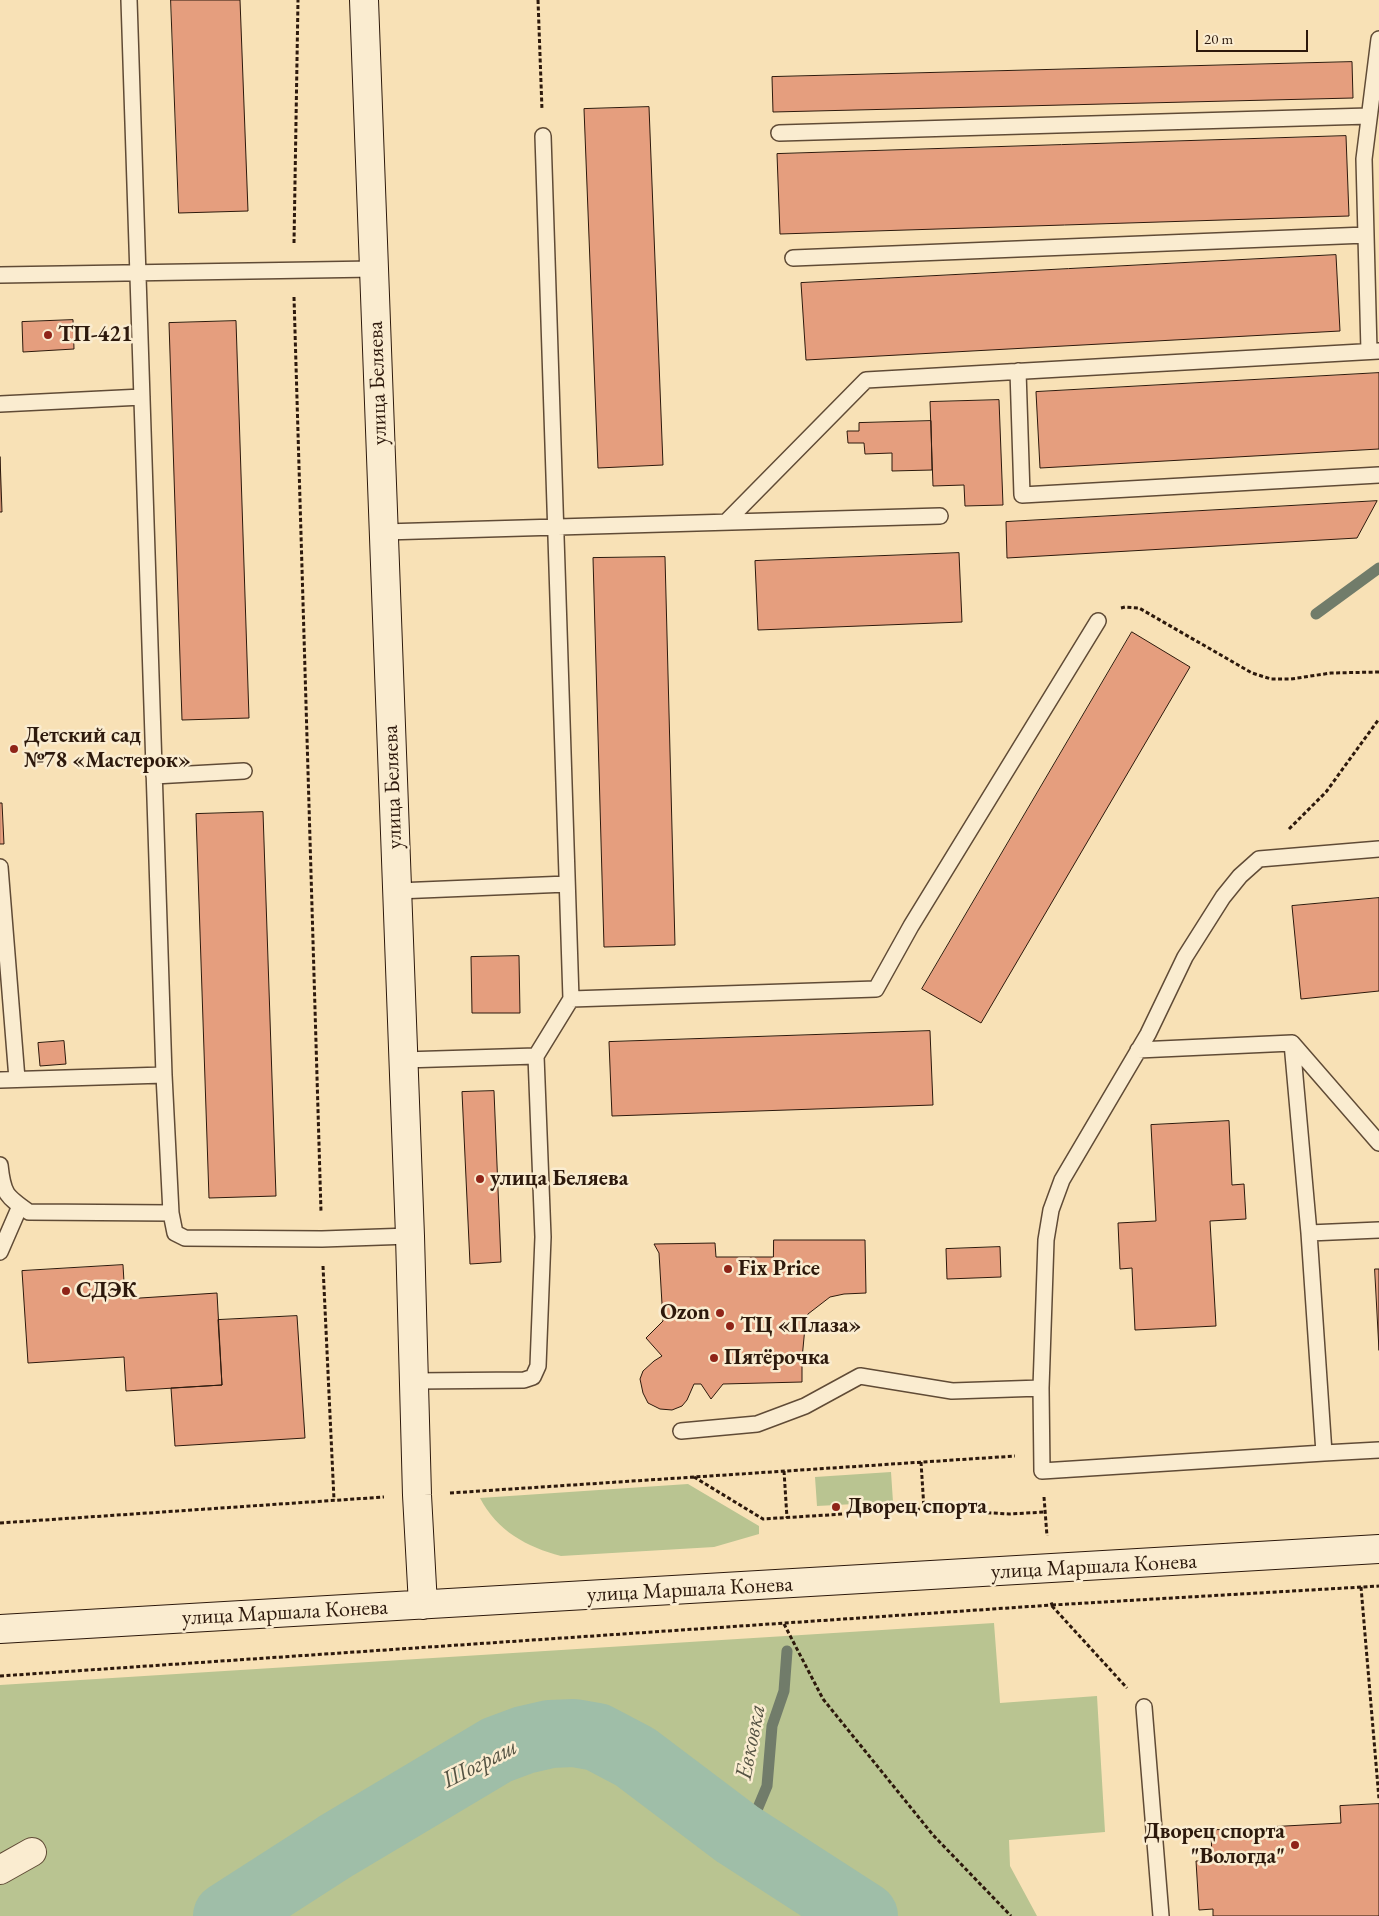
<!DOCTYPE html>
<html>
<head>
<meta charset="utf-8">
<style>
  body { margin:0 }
  #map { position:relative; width:1379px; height:1916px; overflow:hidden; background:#f8e1b6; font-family:"EB Garamond",serif }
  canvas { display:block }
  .scale { position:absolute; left:1196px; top:30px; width:112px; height:22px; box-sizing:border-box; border:2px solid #2d190c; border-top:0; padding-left:6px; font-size:15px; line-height:18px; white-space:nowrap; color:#2d190c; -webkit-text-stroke:4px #faecd0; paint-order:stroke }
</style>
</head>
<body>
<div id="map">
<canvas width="1379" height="1916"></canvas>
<div class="scale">20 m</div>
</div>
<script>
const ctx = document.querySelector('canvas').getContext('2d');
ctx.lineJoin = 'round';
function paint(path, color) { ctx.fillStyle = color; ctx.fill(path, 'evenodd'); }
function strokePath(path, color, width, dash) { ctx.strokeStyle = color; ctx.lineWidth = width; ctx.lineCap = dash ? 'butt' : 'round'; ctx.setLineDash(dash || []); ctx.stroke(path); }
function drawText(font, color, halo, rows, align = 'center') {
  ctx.font = font + ' "EB Garamond",serif'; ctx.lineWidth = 5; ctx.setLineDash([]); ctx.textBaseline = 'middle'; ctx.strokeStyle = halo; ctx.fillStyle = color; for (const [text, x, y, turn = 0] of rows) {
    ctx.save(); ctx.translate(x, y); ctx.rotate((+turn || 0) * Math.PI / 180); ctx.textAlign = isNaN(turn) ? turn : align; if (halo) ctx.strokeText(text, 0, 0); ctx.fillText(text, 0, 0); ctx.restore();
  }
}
paint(new Path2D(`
  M891 1472 893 1502 817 1506 815 1477Z
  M688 1484 759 1526V1534L714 1547 561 1556C527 1547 497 1531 480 1498Z
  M994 1623 1000 1703 1097 1696 1105 1832 1009 1840 1010 1866 1037 1916H0V1685Z`), '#b9c491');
strokePath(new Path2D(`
  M1316 614 1379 568
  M737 1834 757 1810 767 1786 772 1726 784 1691 787 1651`), '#717c6a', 11);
strokePath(new Path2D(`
  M227 1916 336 1846 497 1750 524 1740 550 1734 574 1733 597 1737 635 1757 737 1834 864 1916`), '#9fbea8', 68);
const building = new Path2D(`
  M171 0H240L248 211 179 213Z
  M1352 62 1353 98 773 112 772 77Z
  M649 107 663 465 598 468 584 109Z
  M1346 136 1349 216 780 234 777 154Z
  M1336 255 1340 331 806 360 801 283Z
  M73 320 74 349 23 352 22 322Z
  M236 321 249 718 182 720 169 323Z
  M1379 373V449L1040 468 1036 392Z
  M999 400 1003 505 965 506 964 485 933 486 930 402Z
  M931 421 932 470 892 471V453L865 454 864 443H848L847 431H859V423Z
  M0 457 2 512H0Z
  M1377 501 1357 538 1007 558 1006 522Z
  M959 553 962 622 758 630 755 561Z
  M665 557 675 945 604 947 593 558Z
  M1132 632 1190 667 981 1023 922 989Z
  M0 803H2L4 844H0Z
  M263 812 276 1196 209 1198 196 814Z
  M1379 898V991L1301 999 1292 906Z
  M519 956 520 1013H472L471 957Z
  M930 1031 933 1105 612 1116 609 1042Z
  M64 1041 66 1064 40 1066 38 1043Z
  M494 1091 501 1262 470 1264 462 1092Z
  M1229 1121 1232 1185 1244 1184 1246 1219 1210 1221 1216 1326 1135 1330 1132 1268 1120 1269 1118 1223 1156 1221 1151 1125Z
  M774 1240H865L866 1293 844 1294 830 1297 808 1314 801 1325 805 1327 802 1359V1382L723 1384 711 1399 701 1384H694L687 1400 682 1406 672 1410 660 1409 648 1403 643 1393 640 1379 643 1371 654 1361 662 1356 646 1338 663 1321 659 1253 654 1244 715 1243 716 1257H773Z
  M1000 1247 1001 1277 947 1279 946 1249Z
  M123 1265 125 1299 217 1293 222 1385 126 1391 124 1357 28 1363 22 1271Z
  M1375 1269H1379V1350Z
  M297 1316 305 1438 175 1446 171 1388 222 1385 218 1320Z
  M1379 1804V1916H1213V1909L1199 1910 1196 1861H1212L1211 1830 1341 1823 1340 1806Z`);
paint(building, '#e59e7e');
strokePath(building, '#2d190c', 1);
const lane = new Path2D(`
  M129 0 164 1075 171 1213
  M779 133 1369 116
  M793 258 1366 235
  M0 275 374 269
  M1369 351 1364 159 1379 39
  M1018 371 1022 495 1379 475
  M0 404 142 397
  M726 522 866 380 1379 351
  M384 532 940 516
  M154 776 244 771
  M0 867 17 1079
  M397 891 567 884
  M571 999 876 989 911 926 1098 621
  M1292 1043 1379 1143
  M1138 1050 1292 1043 1309 1233
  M403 1060 536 1056
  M0 1080 164 1075
  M0 1165C3 1194 6 1196 29 1212L171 1213 175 1233 185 1238 322 1239 410 1236
  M1379 1230 1309 1233 1324 1453 1379 1450
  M0 1252 20 1206
  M415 1381 524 1380 533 1377 538 1366 543 1237 536 1056 571 999 543 136
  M681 1431 757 1424 805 1406 860 1376 952 1391 1041 1388
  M1324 1453 1042 1471 1041 1388 1046 1240 1051 1210 1062 1180 1148 1034 1185 957 1223 897 1240 876 1259 859 1379 849
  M1144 1707 1161 1916`);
const street = new Path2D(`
  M0 1870 32 1852`);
const secondary = new Path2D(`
  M364 0 410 1236 417 1495 423 1605
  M0 1629 1379 1549`);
strokePath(lane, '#604b36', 18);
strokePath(street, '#604b36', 30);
strokePath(secondary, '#2d190c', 30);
strokePath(new Path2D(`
  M538 0 542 110
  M294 243 298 0
  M294 297 321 1212
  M1121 608 1125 607 1139 608 1252 673 1271 679H1291L1331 673 1379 672
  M1289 829 1326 792 1379 719
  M323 1266 334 1500
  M921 1462 924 1509
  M784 1471 787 1518
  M694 1477 763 1519 924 1509 1009 1514 1045 1512
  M450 1493 1015 1456
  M1044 1497 1047 1536
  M0 1523 384 1497
  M1361 1587 1379 1799
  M1052 1605 1379 1586
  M1052 1606 1127 1688
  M784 1624 823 1699 933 1835 1011 1916
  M0 1676 1052 1605 1051 1602`), '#2d190c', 3, [4, 2.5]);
strokePath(lane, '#faecd0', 15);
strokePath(street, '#faecd0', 28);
strokePath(secondary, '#faecd0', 28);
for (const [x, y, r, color] of [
  [48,335,5,"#8f2418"],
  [14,749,5,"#8f2418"],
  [480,1179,5,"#8f2418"],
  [728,1269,5,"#8f2418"],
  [66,1291,5,"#8f2418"],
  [720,1313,5,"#8f2418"],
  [730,1326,5,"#8f2418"],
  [714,1358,5,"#8f2418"],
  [836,1507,5,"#8f2418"],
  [1295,1845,5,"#8f2418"]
]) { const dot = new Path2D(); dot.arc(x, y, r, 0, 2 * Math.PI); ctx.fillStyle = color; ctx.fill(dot); strokePath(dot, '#faecd0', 2); }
drawText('bold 22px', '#2d190c', '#faecd0', [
  ["ТП-421",58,335],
  ["Детский сад",24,736],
  ["№78 «Мастерок»",24,761],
  ["улица Беляева",490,1179],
  ["Fix Price",738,1269],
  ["СДЭК",76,1291],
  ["Ozon",710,1313,"right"],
  ["ТЦ «Плаза»",740,1326],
  ["Пятёрочка",724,1358],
  ["Дворец спорта",846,1507],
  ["Дворец спорта",1285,1832,"right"],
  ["\"Вологда\"",1285,1857,"right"]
], 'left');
drawText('22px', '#2d190c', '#faecd0', [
  ["улица Беляева",378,383,-92],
  ["улица Беляева",393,787,-92],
  ["улица Маршала Конева",1094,1567,-3],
  ["улица Маршала Конева",690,1590,-3],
  ["улица Маршала Конева",285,1613,-3]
]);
drawText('italic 24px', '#555343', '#faecd0', [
  ["Евковка",751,1742,-79],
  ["Шограш",480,1764,-27]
]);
</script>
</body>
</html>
